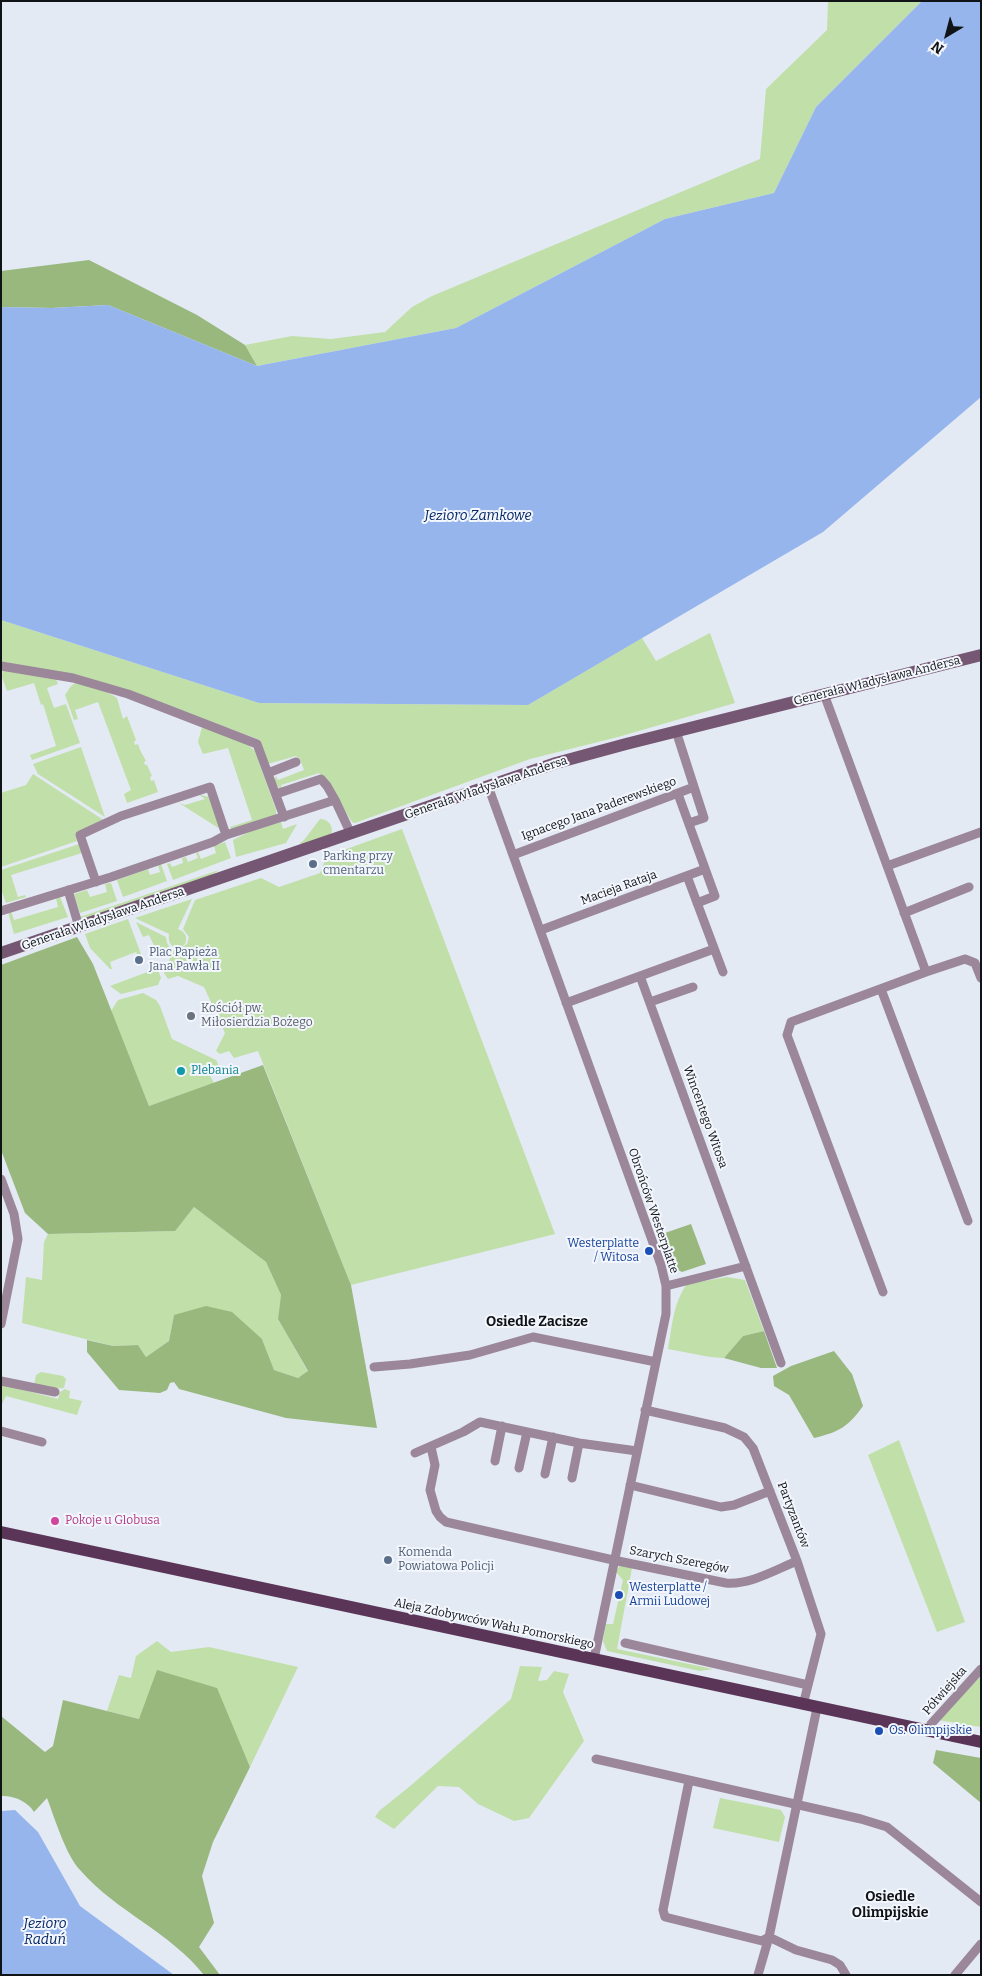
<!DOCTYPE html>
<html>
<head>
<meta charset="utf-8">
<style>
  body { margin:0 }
  #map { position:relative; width:982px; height:1976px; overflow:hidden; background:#e3eaf4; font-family:Bitter,serif }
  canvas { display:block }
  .frame { position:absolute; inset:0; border:2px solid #111417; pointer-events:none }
  .north { position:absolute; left:922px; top:10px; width:50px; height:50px; -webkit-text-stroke:4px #f3f7fd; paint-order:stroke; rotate:217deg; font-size:14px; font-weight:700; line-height:20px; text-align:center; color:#111417 }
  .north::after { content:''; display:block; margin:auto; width:18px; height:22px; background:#111417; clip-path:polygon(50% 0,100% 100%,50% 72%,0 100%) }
</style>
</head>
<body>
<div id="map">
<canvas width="982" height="1976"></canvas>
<div class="frame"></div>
<div class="north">N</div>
</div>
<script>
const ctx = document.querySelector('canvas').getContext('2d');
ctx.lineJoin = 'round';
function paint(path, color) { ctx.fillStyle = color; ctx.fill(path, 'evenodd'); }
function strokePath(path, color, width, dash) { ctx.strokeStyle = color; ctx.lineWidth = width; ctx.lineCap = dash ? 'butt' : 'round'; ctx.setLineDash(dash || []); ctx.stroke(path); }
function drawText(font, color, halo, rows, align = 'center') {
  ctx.font = font + ' Bitter,serif'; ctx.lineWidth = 4; ctx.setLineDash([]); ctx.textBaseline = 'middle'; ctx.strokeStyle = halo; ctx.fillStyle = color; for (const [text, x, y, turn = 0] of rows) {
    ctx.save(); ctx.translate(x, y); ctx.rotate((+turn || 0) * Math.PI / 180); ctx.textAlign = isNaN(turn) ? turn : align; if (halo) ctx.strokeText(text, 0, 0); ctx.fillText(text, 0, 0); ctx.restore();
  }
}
paint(new Path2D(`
  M828 1H922L816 107 774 193 665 219 456 328 257 366 245 345 292 336 331 339 385 332 412 307 432 296 760 159 766 89 827 30Z
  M1 620 259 703 528 705 642 638 656 661 710 633 735 703 618 737 530 759 355 823 352 822 331 789 319 773 281 785 282 789 278 787 274 780 276 776 278 780 304 770 300 759 296 756 268 764 260 740 198 717 1 662Z
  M3 669 56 679 58 684 47 688 54 708 66 704 80 743 32 760 30 755 56 746 43 704 41 705 34 683 7 691 2 677Z
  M75 683C90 684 105 690 117 698L123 719 127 716 136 740 134 742 135 745 138 744C140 751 143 755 146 761L144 762 145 765H147L152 776 150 777 151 781 154 780 158 792 127 803 124 794 131 790 98 702 75 710 78 719 74 720 65 695 71 686Z
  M202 727 247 744 255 751 276 810V817L232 830 230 827 252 820 228 748 203 754 198 742Z
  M81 747 105 817 38 774 33 764Z
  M33 774 105 821 75 834 77 841 1 867V793L26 785Z
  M198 794 209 797 220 829 179 803 185 805 205 799Z
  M320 819C327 819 331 823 332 830L331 834 301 845 300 843 304 840Z
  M281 822 283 829 297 824 286 843 236 857 233 840 253 830Z
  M402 829 555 1234 351 1285 258 1051 234 1058 229 1051 220 1054 216 1051 225 1033 204 987 178 976 168 979 164 973 174 949H180L187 944 189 937 183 929 195 900 261 878 279 887 320 873 327 856Z
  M225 842 231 858 173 880 167 864 170 863 172 867 183 863 182 858 186 857 188 862 198 858 196 853 198 852 201 859 216 853 214 846Z
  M79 844 82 853 11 875 18 897 25 895 26 897 6 903 1 889V870Z
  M161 864 167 881 123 897 117 880 148 869 150 875 160 872 158 865Z
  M219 870 209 877 84 921 80 917Z
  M111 883 117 901 80 913 74 894 87 890 90 897 107 892 105 884Z
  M60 897 68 917 14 934 8 912 11 911 14 920 58 907 56 898Z
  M192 899 178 929C185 932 188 936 185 944 176 953 167 945 169 934L135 918Z
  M128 919 141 954 139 958 136 952 110 962 112 969H110L90 948 85 934Z
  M136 922 166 937 167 943 170 948 165 958 162 950 157 952 149 935 143 937Z
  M155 962 161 978 158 985 121 994 110 986 150 971 148 965Z
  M143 993 156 1000 160 1006 172 1039 216 1060 219 1066 208 1072 214 1083 149 1106 111 1011 118 1000Z
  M194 1207 266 1262 281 1295 278 1319 308 1372 298 1378 274 1370 262 1339 174 1315 169 1341 146 1357 138 1345 113 1346 22 1323 26 1277 42 1280 44 1242 48 1234 174 1231Z
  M727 1277 745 1280 764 1331 743 1336 724 1358 710 1357 668 1349C672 1327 673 1303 687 1284Z
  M41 1372 63 1376 66 1379 64 1388 54 1389 34 1385 36 1375Z
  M1 1384 58 1399 60 1392 65 1389 70 1391 69 1398 82 1401 77 1415 6 1396 1 1406Z
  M899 1440 965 1622 937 1632 868 1455Z
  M622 1561 632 1568 617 1649 713 1669 700 1671 607 1651 603 1641 606 1624H613L623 1580 616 1572Z
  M157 1641 171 1652 209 1647 298 1667 250 1767 216 1688 139 1719 107 1711 119 1675 131 1678 136 1656Z
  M520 1666 542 1667 538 1681 547 1680 554 1671 569 1674 563 1692 584 1741 529 1818 514 1821 478 1804 459 1787 438 1786 394 1829 375 1817 379 1811 409 1787 511 1699Z
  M981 1676V1727L938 1720Z
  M720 1798 781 1810 785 1817 779 1842 713 1828Z`), '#c1dfa9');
paint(new Path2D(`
  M89 260 197 315 245 345 257 366 108 305 52 308 1 307V271Z
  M77 937 93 964 149 1106 263 1065 351 1285 377 1428 286 1418 179 1389 174 1382 170 1383 167 1390 160 1393 119 1390 87 1352V1340L113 1346 138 1345 146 1357 169 1341 174 1315 206 1306 232 1312 262 1339 274 1370 298 1378 308 1371 278 1319 281 1295 266 1262 194 1207 175 1231 48 1234 25 1213 1 1150V965Z
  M691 1224 706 1264 682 1272 674 1268 662 1234Z
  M764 1331 777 1368H761L724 1358 743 1336Z
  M834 1351 852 1374 863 1406C848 1427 839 1432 814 1438L789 1395 774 1386 773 1376 791 1366Z
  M157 1670 217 1688 250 1767 213 1842 202 1876 214 1923 199 1947 220 1975H204C170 1932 117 1912 81 1871 66 1856 55 1819 47 1798L34 1812C29 1802 13 1795 1 1796V1716L45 1752 53 1746 63 1700 139 1719Z
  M936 1750 981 1758V1803L933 1763Z`), '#98b87e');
paint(new Path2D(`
  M922 1H981V397L823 532 528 705 259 703 1 620V307L52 308 108 305 257 366 456 328 665 219 774 193 816 107Z
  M15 1810 38 1832 80 1906 174 1975H1V1811Z`), '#96b5ed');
strokePath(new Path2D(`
  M1 666 73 678 128 694 257 744 284 817
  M824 694 926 972 791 1022 787 1035 883 1292
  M676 731 704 818 689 823
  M268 773 296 762
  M488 786 661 1265 666 1286V1314L594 1659
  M276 794 321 779 327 786 335 800
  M678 794 715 896 697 903
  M513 855 694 787
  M887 866 981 832
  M687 876 723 972
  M96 882 80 835 121 816 210 787 226 835
  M68 890 79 927
  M1 911 111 877 213 842 226 835 335 800 351 834
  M904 913 969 887
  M541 930 705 869
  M926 972 965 959 975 963 981 978
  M640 976 781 1363
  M881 989 968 1221
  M650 1002 693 987
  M566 1003 714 949
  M1 1179 14 1214 18 1239 1 1324
  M666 1286 746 1266
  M374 1367 410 1364 470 1355 533 1337 656 1362
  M1 1381 55 1392
  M645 1410 725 1428 744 1437 753 1448 797 1561 821 1634 803 1705
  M1 1431 42 1442
  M431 1447 435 1465 430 1490 436 1511 440 1517 446 1522 613 1560 726 1583C750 1585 775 1570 797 1561
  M415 1453 463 1432 480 1422 579 1443 637 1451
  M495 1461 502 1426
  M519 1468 527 1432
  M545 1474 553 1437
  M572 1478 579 1443
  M630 1485 721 1507 734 1505 770 1491
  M625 1643 808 1685
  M930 1731 931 1724 981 1669
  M596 1759 861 1819 887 1827 981 1902
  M689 1781 663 1910 665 1917 762 1941 769 1937 796 1950 832 1960 840 1965 846 1975
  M758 1975 769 1937 817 1708
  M955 1975 981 1944`), '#9b869a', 9);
strokePath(new Path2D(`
  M1 953 556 763 626 744 981 655`), '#755673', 12);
strokePath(new Path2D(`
  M1 1532 981 1742`), '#5a3558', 12);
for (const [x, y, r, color] of [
  [313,864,5,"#5c6f8a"],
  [139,960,5,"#5c6f8a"],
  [191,1016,5,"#6b7280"],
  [181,1071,5,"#0f9aa8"],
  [649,1251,5,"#1a4fb4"],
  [55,1521,5,"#d1479c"],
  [388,1560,5,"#5c6f8a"],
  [619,1595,5,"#1a4fb4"],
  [879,1731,5,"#1a4fb4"]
]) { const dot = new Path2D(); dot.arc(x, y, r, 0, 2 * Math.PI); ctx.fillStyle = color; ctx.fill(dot); strokePath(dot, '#f3f7fd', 2); }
drawText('12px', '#111417', '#f3f7fd', [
  ["Generała Władysława Andersa",877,681,-14],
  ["Generała Władysława Andersa",486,788,-19],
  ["Ignacego Jana Paderewskiego",599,809,-20],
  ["Macieja Rataja",619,888,-20],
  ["Generała Władysława Andersa",103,919,-19],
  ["Wincentego Witosa",705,1117,70],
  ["Obrońców Westerplatte",653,1211,71],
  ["Partyzantów",793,1515,69],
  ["Szarych Szeregów",679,1560,11],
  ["Aleja Zdobywców Wału Pomorskiego",494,1624,12],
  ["Półwiejska",945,1691,-49]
]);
drawText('12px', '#4e5e75', '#f3f7fd', [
  ["Parking przy",323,857],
  ["cmentarzu",323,871],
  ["Plac Papieża",149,953],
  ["Jana Pawła II",149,967],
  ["Komenda",398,1553],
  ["Powiatowa Policji",398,1567]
], 'left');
drawText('12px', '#5b616d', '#f3f7fd', [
  ["Kościół pw.",201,1009],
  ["Miłosierdzia Bożego",201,1023]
], 'left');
drawText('12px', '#0d838f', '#f3f7fd', [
  ["Plebania",191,1071]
], 'left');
drawText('12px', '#164399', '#f3f7fd', [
  ["Westerplatte",639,1244,"right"],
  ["/ Witosa",639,1258,"right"],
  ["Westerplatte /",629,1588],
  ["Armii Ludowej",629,1602],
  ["Os. Olimpijskie",889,1731]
], 'left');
drawText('12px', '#b23c85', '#f3f7fd', [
  ["Pokoje u Globusa",65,1521]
], 'left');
drawText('italic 14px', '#062765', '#f3f7fd', [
  ["Jezioro Zamkowe",478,516],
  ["Jezioro",45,1924],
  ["Raduń",45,1940]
]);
drawText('bold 14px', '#111417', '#f3f7fd', [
  ["Osiedle Zacisze",537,1322],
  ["Osiedle",890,1897],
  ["Olimpijskie",890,1913]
]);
</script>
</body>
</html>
